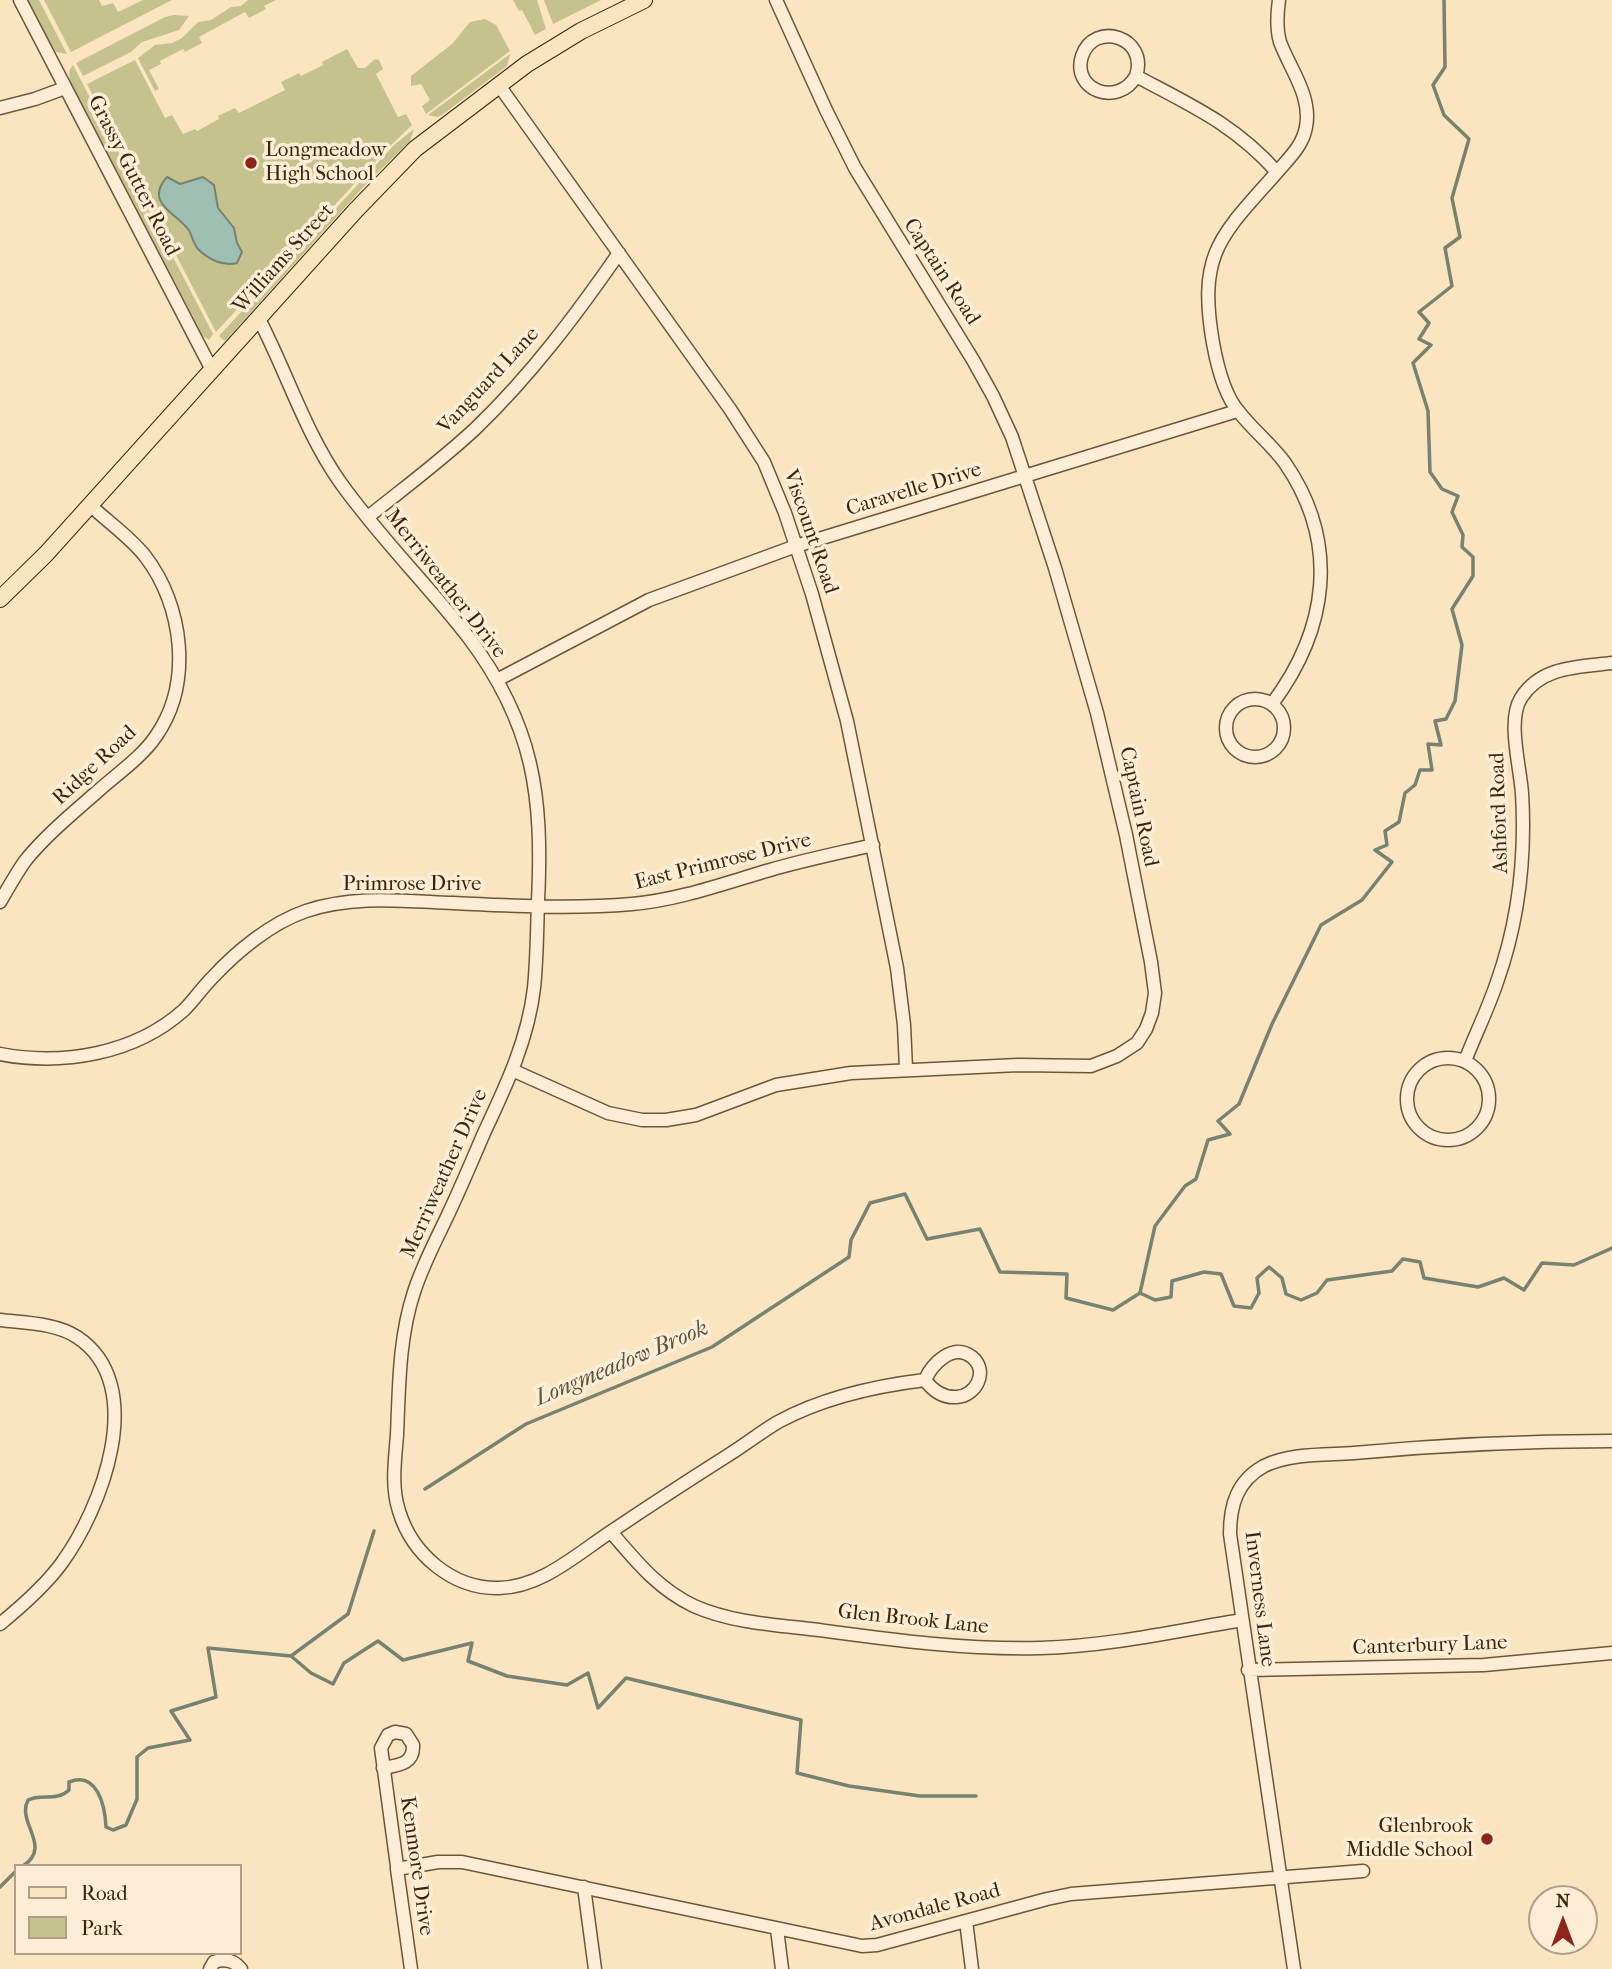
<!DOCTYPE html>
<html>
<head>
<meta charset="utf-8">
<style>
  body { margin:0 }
  #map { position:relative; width:1612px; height:1969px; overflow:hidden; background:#fae5c0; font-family:"IM FELL French Canon",serif }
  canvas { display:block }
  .legend { position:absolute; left:14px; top:1864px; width:228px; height:91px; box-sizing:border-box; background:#fceed6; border:2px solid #b09e86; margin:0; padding:9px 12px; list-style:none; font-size:21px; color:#3d260f }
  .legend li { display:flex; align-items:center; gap:14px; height:35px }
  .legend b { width:35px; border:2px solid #b09e86 }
  .north { position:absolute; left:1528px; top:1885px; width:70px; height:70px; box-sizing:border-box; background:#fceed6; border:2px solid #b09e86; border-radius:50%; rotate:0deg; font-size:19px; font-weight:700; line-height:28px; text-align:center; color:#3d260f }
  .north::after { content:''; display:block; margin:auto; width:24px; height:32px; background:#8f2418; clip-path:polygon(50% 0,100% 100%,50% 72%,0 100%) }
</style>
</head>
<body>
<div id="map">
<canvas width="1612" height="1969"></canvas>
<ul class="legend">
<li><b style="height:9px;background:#fae5c0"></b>Road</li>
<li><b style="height:19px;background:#c5c28e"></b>Park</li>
</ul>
<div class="north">N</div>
</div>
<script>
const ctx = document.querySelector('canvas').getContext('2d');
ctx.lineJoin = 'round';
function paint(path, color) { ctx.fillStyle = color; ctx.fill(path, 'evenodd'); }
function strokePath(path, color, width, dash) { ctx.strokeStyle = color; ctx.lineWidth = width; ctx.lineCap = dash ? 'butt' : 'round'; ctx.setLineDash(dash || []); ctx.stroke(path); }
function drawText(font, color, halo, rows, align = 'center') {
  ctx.font = font + ' "IM FELL French Canon",serif'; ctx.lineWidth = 7; ctx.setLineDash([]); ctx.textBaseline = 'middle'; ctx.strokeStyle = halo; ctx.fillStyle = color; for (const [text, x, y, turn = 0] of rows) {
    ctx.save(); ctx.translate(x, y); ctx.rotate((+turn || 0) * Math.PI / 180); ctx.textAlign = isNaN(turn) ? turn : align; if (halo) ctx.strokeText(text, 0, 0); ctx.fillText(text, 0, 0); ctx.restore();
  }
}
paint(new Path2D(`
  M28 0H39L67 54 56 52 53 48Z
  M44 0H99L102 6 113 3 118 12 143 0H172L71 52Z
  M248 0H276L264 6 266 9 249 18 245 12 199 37 202 43 185 52 183 49 160 61 161 64 149 70 159 89 155 91 138 58 155 45 172 43 182 38 198 22 211 20 231 7 241 6Z
  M513 0H537L546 29 535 35 522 10 519 11Z
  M544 0H601L553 24Z
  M174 15 189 16 179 30 142 42 131 52 83 76 76 63 165 17Z
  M485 19 496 25 510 51 426 114 422 106 430 100 421 84 411 86V76L452 44 470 22Z
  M347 49 358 68H365L375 59 379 60 383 69 376 74 398 117 406 114 412 125 386 150 216 332 87 84 135 60 165 118 172 115 183 134 195 129 197 131 219 119 218 116 235 108 239 113 285 90 281 82 299 73 301 76 323 65 322 62Z
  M510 54 507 66 442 115 437 117 428 115Z
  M73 65 213 334 209 340 203 336 70 81 69 71Z
  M414 129 410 141 366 184 227 339 225 341 219 336 394 145Z`), '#c5c28e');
const water = new Path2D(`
  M167 177 180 184 203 177 214 185 218 208 234 228 237 243 242 252 237 263C223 267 208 259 198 249 193 243 192 235 188 229 176 213 144 203 167 177Z`);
paint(water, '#9ebfb2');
strokePath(water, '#778271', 2);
strokePath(new Path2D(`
  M1140 1293 1155 1226 1185 1186 1196 1179 1208 1140 1230 1134 1218 1121 1239 1104 1272 1024 1321 925 1362 900 1392 862 1375 850 1387 845 1385 831 1399 822 1405 793 1415 785 1420 770H1432L1428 744 1441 745 1435 721 1446 719 1455 701 1462 645 1452 609 1473 576V557L1462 547 1463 535 1452 512 1458 496 1442 489 1430 472 1428 411 1413 363 1431 345 1419 339 1429 323 1419 312 1452 286 1445 248 1460 237 1452 198 1469 139 1444 115 1433 85 1445 67 1444 0
  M425 1489 526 1424 712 1347 849 1257 851 1240 870 1203 905 1194 927 1239 980 1229 1000 1272 1067 1274 1066 1298 1113 1310 1140 1293 1155 1300 1171 1297 1172 1281 1204 1272 1221 1274 1234 1306 1251 1308 1259 1293 1257 1278 1269 1267 1282 1278 1286 1294 1301 1300 1317 1293 1327 1280 1392 1271 1403 1259 1420 1262 1424 1278 1478 1287 1504 1278 1524 1290 1542 1263 1574 1265 1612 1248
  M291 1656 311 1673 333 1684 344 1663 378 1641 403 1660 472 1643 468 1661 507 1676 567 1685 588 1673 598 1708 626 1678 801 1720 797 1773 849 1786 920 1796H976
  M23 1866C53 1846 16 1823 28 1800 41 1793 57 1802 69 1790V1782C97 1771 105 1805 106 1827L113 1830 126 1825 137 1799V1757L148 1748 190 1740 171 1711 216 1697 208 1648 291 1656 348 1614 374 1531
  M0 1887 16 1871`), '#778271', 3.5);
const minor = new Path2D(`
  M20 0 212 370
  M1136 76C1118 108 1071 90 1082 56 1094 20 1149 37 1136 76 1192 106 1234 124 1277 172
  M498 84 730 409 764 462 785 513 812 594 847 721 897 968 904 1025 906 1069
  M0 108 35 99 65 88
  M259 319C287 373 305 432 340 482 379 537 428 585 469 638 534 725 543 796 538 901 537 930 537 959 534 988 528 1040 506 1086 484 1133 471 1163 459 1192 445 1221 434 1244 422 1267 414 1292 399 1337 399 1387 397 1435 395 1460 391 1487 399 1511 412 1554 452 1589 499 1588 541 1587 576 1555 609 1533 649 1506 689 1480 730 1454 746 1444 761 1432 778 1422 824 1397 875 1386 925 1380 932 1364 953 1342 972 1357 989 1371 976 1396 957 1397 943 1398 933 1391 925 1380
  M368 517C404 488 442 460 476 428 531 375 576 315 619 253
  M497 680 649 600 796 546 1237 411
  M1226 728a29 29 0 1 1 58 0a29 29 0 1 1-58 0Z
  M1272 704C1328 629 1340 543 1285 463 1272 445 1253 430 1239 412 1224 395 1217 365 1213 343 1197 251 1222 235 1278 171 1290 157 1303 145 1306 127 1312 96 1290 69 1280 42 1276 28 1277 14 1279 0
  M0 902C8 888 16 874 25 861 46 835 73 813 98 791 117 774 142 757 156 736 193 683 183 605 145 556 130 537 108 522 90 505
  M0 1054C63 1066 135 1054 184 1010 194 1000 202 988 212 978 237 951 271 923 306 911 354 895 403 901 453 903 512 906 573 909 632 904 679 900 725 883 770 870 804 860 839 853 873 845
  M1407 1099a41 41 0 1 1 82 0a41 41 0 1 1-82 0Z
  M1465 1061C1475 1035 1488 1009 1497 982 1519 920 1526 859 1522 793 1520 766 1507 720 1521 698 1541 666 1579 667 1612 663
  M512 1070 608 1113 642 1120H666L696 1115 776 1085 851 1073 1018 1065 1091 1066 1117 1056 1137 1043 1146 1029 1152 1013 1155 993 1151 962 1126 835 1097 713 1055 568 1012 437 993 396 973 360 855 168 826 110 776 0
  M0 1320C25 1323 56 1323 77 1337 150 1385 101 1510 61 1564 44 1587 22 1606 0 1624
  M611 1532C636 1561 658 1589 694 1606 732 1623 777 1625 819 1630 893 1640 966 1650 1041 1648 1109 1646 1176 1631 1242 1620
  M1248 1670 1484 1665 1612 1653
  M383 1768C399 1765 414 1764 413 1745L406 1734 395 1732 388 1735 381 1748 397 1866V1869L411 1969
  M397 1869 438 1862H462L862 1946 877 1945 1047 1899 1071 1894 1363 1871
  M584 1887 595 1969
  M966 1921 972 1969
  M777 1929 782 1969
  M210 1969 214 1962C225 1958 234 1960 241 1969
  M1294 1969 1230 1534C1230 1505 1237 1481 1264 1466 1290 1453 1326 1455 1354 1453 1440 1445 1526 1441 1612 1441`);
const major = new Path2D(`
  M0 599 46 554 356 210 415 149 527 64 581 31 644 0`);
strokePath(minor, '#6c563b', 15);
strokePath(major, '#3d260f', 18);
strokePath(minor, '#fceed6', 12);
strokePath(major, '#fae5c0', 16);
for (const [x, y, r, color] of [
  [251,163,7,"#8f2418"],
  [1487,1839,7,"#8f2418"]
]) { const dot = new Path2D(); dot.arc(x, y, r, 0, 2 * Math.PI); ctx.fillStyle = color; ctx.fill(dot); strokePath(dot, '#fceed6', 2.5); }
drawText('21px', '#3d260f', '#fceed6', [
  ["Longmeadow",265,151],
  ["High School",265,175],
  ["Glenbrook",1473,1827,"right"],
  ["Middle School",1473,1851,"right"]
], 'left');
drawText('21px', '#3d260f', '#fceed6', [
  ["Grassy Gutter Road",133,176,63],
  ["Williams Street",284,259,-48],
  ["Captain Road",941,272,57],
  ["Vanguard Lane",489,381,-47],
  ["Caravelle Drive",914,490,-17],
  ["Viscount Road",810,532,71],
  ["Merriweather Drive",445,584,52],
  ["Ridge Road",95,766,-43],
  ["Captain Road",1138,807,78],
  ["Ashford Road",1500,813,-92],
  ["East Primrose Drive",723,862,-14],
  ["Primrose Drive",412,885],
  ["Merriweather Drive",445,1174,-66],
  ["Inverness Lane",1259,1599,83],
  ["Glen Brook Lane",913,1620,6],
  ["Canterbury Lane",1430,1646,-2],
  ["Kenmore Drive",416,1866,82],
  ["Avondale Road",935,1908,-15]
]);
drawText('italic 23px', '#5a5440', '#fceed6', [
  ["Longmeadow Brook",622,1364,-23]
]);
</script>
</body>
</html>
